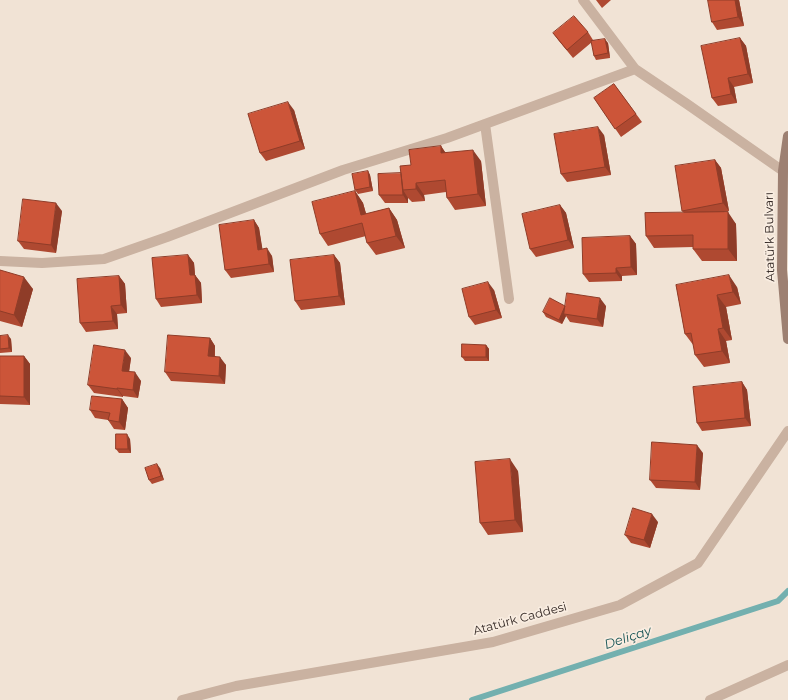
<!DOCTYPE html>
<html>
<head>
<meta charset="utf-8">
<style>
  body { margin:0 }
  canvas { display:block; background:#f1e3d5 }
</style>
</head>
<body>
<canvas width="788" height="700"></canvas>
<script>
const ctx = document.querySelector('canvas').getContext('2d');
ctx.lineJoin = 'round';
function strokePath(path, color, width, dash) { ctx.strokeStyle = color; ctx.lineWidth = width; ctx.lineCap = dash ? 'butt' : 'round'; ctx.setLineDash(dash || []); ctx.stroke(path); }
function paint(path, color) { ctx.fillStyle = color; ctx.fill(path, 'evenodd'); }
function drawText(font, color, halo, rows, align = 'center') {
  ctx.font = font + ' Montserrat,sans-serif'; ctx.lineWidth = 3.5; ctx.setLineDash([]); ctx.textBaseline = 'middle'; ctx.strokeStyle = halo; ctx.fillStyle = color; for (const [text, x, y, turn = 0] of rows) {
    ctx.save(); ctx.translate(x, y); ctx.rotate((+turn || 0) * Math.PI / 180); ctx.textAlign = isNaN(turn) ? turn : align; if (halo) ctx.strokeText(text, 0, 0); ctx.fillText(text, 0, 0); ctx.restore();
  }
}
strokePath(new Path2D(`
  M472 700 778 601 788 591`), '#73b0af', 6);
strokePath(new Path2D(`
  M583 0 635 69 687 104 783 171
  M485 124 509 299
  M0 261 42 263 104 259 167 237 343 170 447 138 635 69
  M182 700 236 686 493 642 620 605 698 563 788 431
  M710 700 788 665`), '#cab2a1', 10);
strokePath(new Path2D(`
  M788 136 783 171 782 270 788 339`), '#9d8072', 10);
paint(new Path2D(`
  M596 0H611L602 8Z
  M708 0H739L744 26 717 30 712 22Z
  M588 32 593 40 608 43 610 58 596 60 594 56 592 42 573 58 559 41 553 33Z
  M740 38 746 46 753 83 734 87 737 103 718 106 712 98Z
  M614 84 642 122 621 137 594 98Z
  M294 110 305 149 266 161 260 153Z
  M604 135 611 175 567 182 561 174Z
  M441 146 445 152 481 161 486 206 455 210 447 198 446 192 424 195 425 201 412 202 408 198V203H385L379 195 411 165Z
  M715 160 721 168 729 211 724 212 736 224 737 261H702L693 249V247L654 248 646 236 684 213 682 211Z
  M368 171 370 175 373 191 358 194 355 190Z
  M355 191 363 203 366 214 389 208 397 220 405 248 376 255 367 243 366 236 328 246 320 234Z
  M560 205 566 213 574 248 536 257 530 249Z
  M62 211 56 253 24 249 18 241Z
  M254 220 259 228 262 249 272 256 274 272 231 278 225 270Z
  M630 236 636 244 637 275 622 276V281L589 282 583 274Z
  M188 255 194 263 195 275 201 283 202 303 161 307 156 299Z
  M334 255 340 263 345 305 301 310 295 301Z
  M0 270 33 289 22 327 0 321Z
  M119 276 125 284 127 313 117 314 118 329 86 332 80 323Z
  M676 285 737 287 741 304 726 307 732 340 726 341 730 363 704 367 695 355 694 346 685 334Z
  M494 290 502 318 475 325 469 317Z
  M566 306H606L603 327 570 322 566 316 562 324 546 317 543 312Z
  M0 336 11 339 12 352 0 353Z
  M210 338 215 346V356L226 365 225 384 171 381 165 372Z
  M486 345 489 349V361H465L462 357Z
  M0 356H24L30 364V405L0 404Z
  M131 358 129 372 141 381 138 398 123 396V397L94 393 88 385Z
  M742 382 747 390 751 426 702 431 697 423Z
  M122 399 128 408 125 430 114 429 108 420 95 418 90 410Z
  M130 439 131 453H119L116 449Z
  M703 453 700 490 656 488 650 480Z
  M160 468 164 480 152 484 149 480Z
  M518 471 523 532 488 535 480 523Z
  M658 522 650 548 631 543 625 535Z`), '#af4931');
paint(new Path2D(`
  M735 0H739L744 26 738 17Z
  M740 38 746 46 753 83 748 74Z
  M605 39 608 43 610 58 608 53Z
  M728 78 734 87 737 103 731 94Z
  M288 102 294 110 305 149 300 141Z
  M598 127 604 135 611 175 605 167Z
  M441 146 449 158 441 153Z
  M473 150 481 161 486 206 478 194Z
  M715 160 721 168 729 211 723 203Z
  M368 171 370 175 373 191 370 187Z
  M402 173 403 190 408 198V203L403 195Z
  M416 183 424 195 425 201 416 189Z
  M355 191 363 203 370 227 361 215Z
  M56 203 62 211 56 253 51 245Z
  M560 205 566 213 574 248 568 240Z
  M389 208 397 220 405 248 396 236Z
  M728 212 736 224 737 261 728 249Z
  M254 220 259 228 264 258 258 250Z
  M630 236 636 244 637 275 631 267Z
  M267 248 272 256 274 272 269 264Z
  M188 255 194 263 195 275 201 283 202 303 197 295 190 275Z
  M334 255 340 263 345 305 339 296Z
  M616 268 622 276V281L616 273Z
  M729 275 737 287 741 304 733 292Z
  M119 276 125 284 127 313 121 305Z
  M24 277 33 289 22 327 14 315Z
  M488 282 494 290 502 318 496 310Z
  M717 295 726 307 732 340 723 328Z
  M600 298 606 306 603 327 597 319Z
  M111 306 117 314 118 329 113 321Z
  M565 306 564 314 566 316 562 324 559 320Z
  M718 329 726 341 730 363 722 351Z
  M8 335 11 339 12 352 9 348Z
  M210 338 215 346 214 364 208 356Z
  M486 345 489 349V361L486 357Z
  M125 350 131 358 128 379 122 371Z
  M24 356 30 364V405L24 397Z
  M220 357 226 365 225 384 219 376Z
  M135 372 141 381 138 398 133 390Z
  M742 382 747 390 751 426 745 418Z
  M117 388 123 396V397L117 389Z
  M122 399 128 408 125 430 119 422Z
  M127 434 130 439 131 453 128 449Z
  M697 445 703 453 700 490 695 482Z
  M510 459 518 471 523 532 515 520Z
  M157 464 160 468 164 480 161 476Z
  M652 514 658 522 650 548 644 540Z`), '#8f3c28');
const building = new Path2D(`
  M708 0H735L738 17 712 22Z
  M574 16 588 32 567 50 553 33Z
  M740 38 748 74 728 78 731 94 712 98 701 46Z
  M605 39 608 53 594 56 591 41Z
  M614 84 636 114 615 129 594 98Z
  M288 102 300 141 260 153 248 114Z
  M598 127 605 167 561 174 554 134Z
  M441 146V153L473 150 478 194 447 198 445 180 416 183V189L403 190 400 166 411 165 409 150Z
  M715 160 723 203 682 211 675 166Z
  M368 171 370 187 355 190 352 174Z
  M401 173 403 195H379L378 174Z
  M355 191 361 215 389 208 396 236 367 243 362 223 320 234 312 202Z
  M23 199 56 203 51 245 18 241Z
  M560 205 568 240 530 249 522 214Z
  M728 212V249H693V235L646 236 645 213Z
  M254 220 258 250 267 248 269 264 225 270 219 225Z
  M630 236 631 267 616 268V273L583 274 582 238Z
  M188 255 190 275H195L197 295 156 299 152 258Z
  M334 255 339 296 295 301 290 260Z
  M0 270 24 277 14 315 0 311Z
  M729 275 733 292 717 295 723 328 718 329 722 351 695 355 691 333 685 334 676 285Z
  M119 276 121 305 111 306 113 321 80 323 77 279Z
  M488 282 496 310 469 317 462 289Z
  M567 293 600 298 597 319 564 314Z
  M550 298 565 306 559 320 543 312Z
  M8 335 9 348 0 349V336Z
  M168 335 210 338 208 356 220 357 219 376 165 372Z
  M462 344 486 345V357H462Z
  M94 345 125 350 122 371 135 372 133 390 117 388V389L88 385Z
  M0 356H24V397L0 396Z
  M742 382 745 418 697 423 693 387Z
  M92 396 122 399 119 422 108 420 110 413 90 410Z
  M116 434H127L128 449H116Z
  M652 442 697 445 695 482 650 480Z
  M510 459 515 520 480 523 475 462Z
  M157 464 161 476 149 480 145 468Z
  M633 508 652 514 644 540 625 535Z`);
paint(building, '#cc5539');
strokePath(building, '#8f3c28', 1);
drawText('12px', '#332824', '#f9ede1', [
  ["Atatürk Bulvarı",770,237,-91],
  ["Atatürk Caddesi",520,619,-15]
]);
drawText('italic 13px', '#185556', '#f9ede1', [
  ["Deliçay",628,638,-18]
]);
</script>
</body>
</html>
